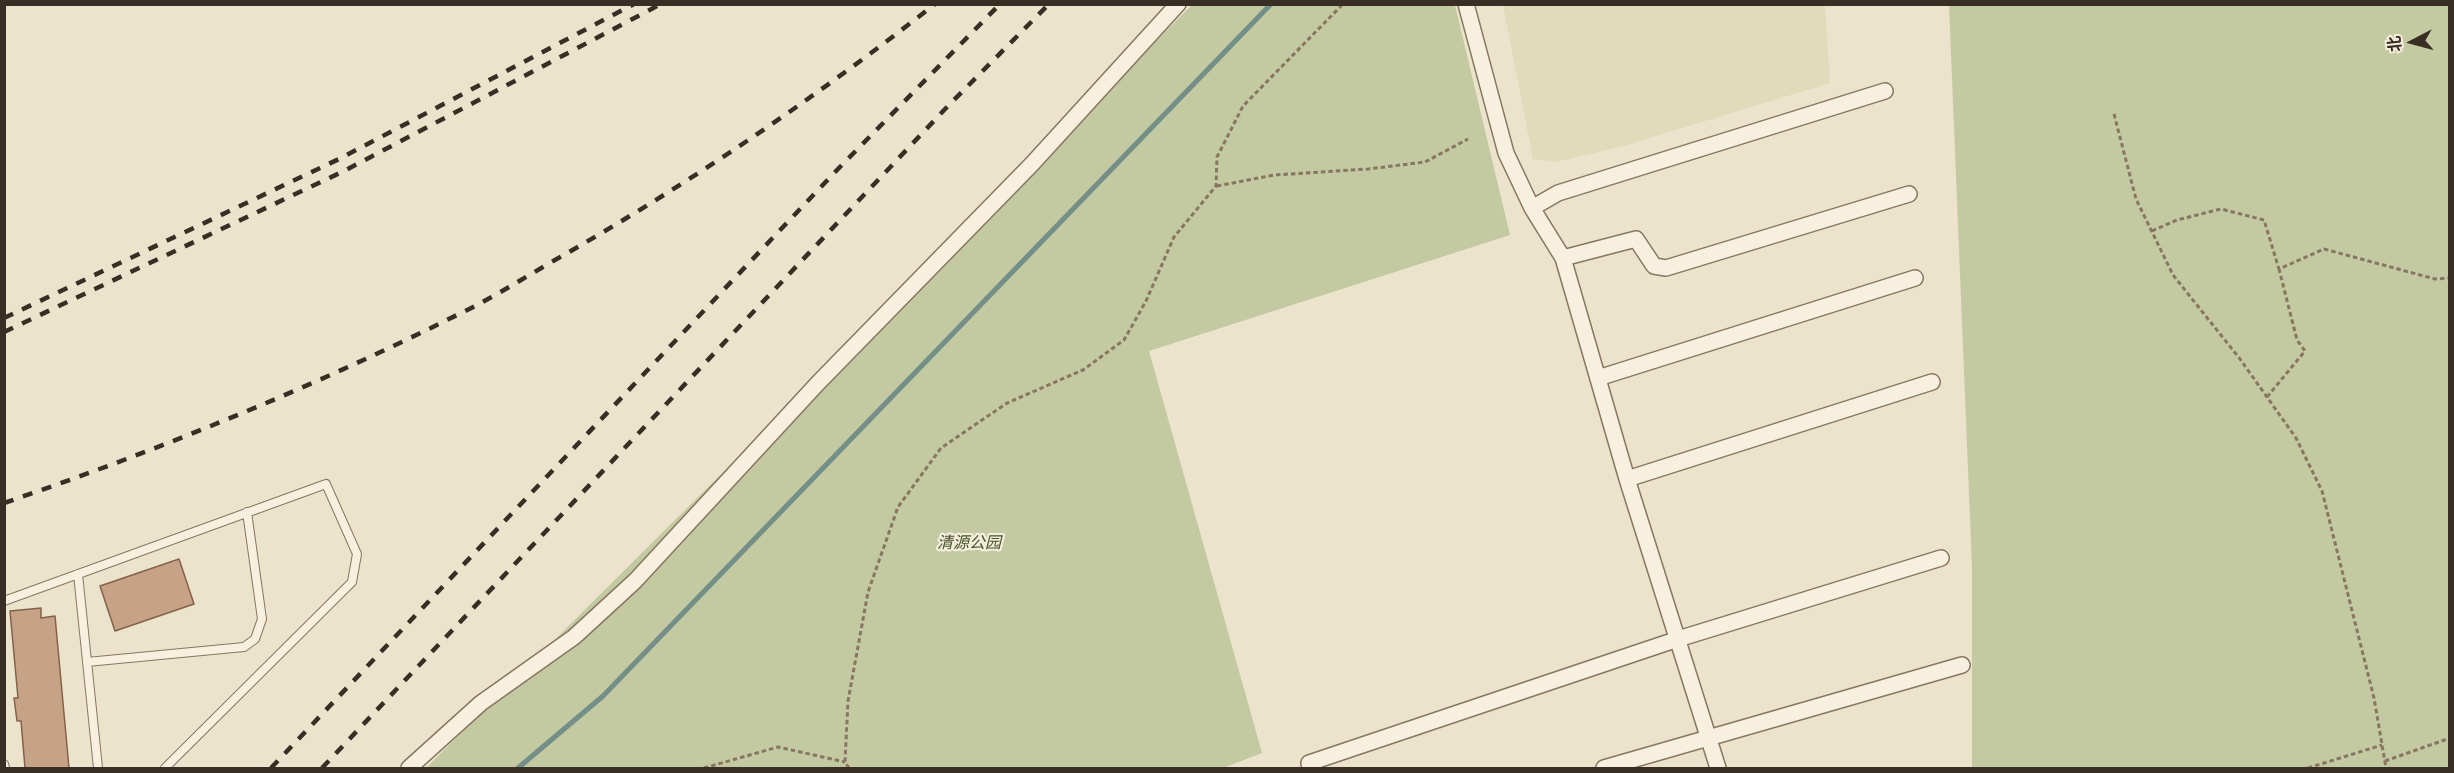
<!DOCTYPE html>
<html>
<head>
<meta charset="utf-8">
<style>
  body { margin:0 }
  #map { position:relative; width:2454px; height:773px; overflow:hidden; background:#ebe3cc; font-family:"Source Serif 4","Noto Sans SC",serif }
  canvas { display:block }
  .frame { position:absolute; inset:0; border:6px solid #392e23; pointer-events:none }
  .north { position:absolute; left:2382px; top:12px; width:60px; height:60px; -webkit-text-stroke:4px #f3eddb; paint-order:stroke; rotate:264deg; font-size:16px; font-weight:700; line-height:24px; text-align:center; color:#392e23 }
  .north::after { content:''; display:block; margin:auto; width:21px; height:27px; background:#392e23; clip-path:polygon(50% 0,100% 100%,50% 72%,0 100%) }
</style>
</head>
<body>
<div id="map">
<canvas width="2454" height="773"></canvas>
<div class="frame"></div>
<div class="north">北</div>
</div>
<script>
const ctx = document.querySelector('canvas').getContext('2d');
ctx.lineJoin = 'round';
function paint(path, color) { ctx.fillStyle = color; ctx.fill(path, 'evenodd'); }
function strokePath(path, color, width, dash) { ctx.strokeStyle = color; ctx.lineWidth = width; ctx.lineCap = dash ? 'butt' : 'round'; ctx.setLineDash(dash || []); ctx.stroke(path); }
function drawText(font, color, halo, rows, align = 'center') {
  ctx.font = font + ' "Source Serif 4","Noto Sans SC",serif'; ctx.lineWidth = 4.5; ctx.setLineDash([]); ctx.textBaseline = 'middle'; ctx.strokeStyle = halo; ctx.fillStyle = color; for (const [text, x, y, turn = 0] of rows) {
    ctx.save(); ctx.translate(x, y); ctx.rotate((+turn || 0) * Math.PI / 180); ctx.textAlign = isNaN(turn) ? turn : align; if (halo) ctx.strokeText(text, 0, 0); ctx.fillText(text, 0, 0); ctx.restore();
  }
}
paint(new Path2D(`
  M1503 5H1825L1830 83 1623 146 1556 162 1533 159Z`), '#e0dbba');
paint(new Path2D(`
  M1192 5H1455L1510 235 1149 351 1262 753 1223 768H426Z
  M1949 5H2449V768H1972V567Z`), '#c3c9a0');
strokePath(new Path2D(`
  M518 768 603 696 1271 4`), '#738f88', 5);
const building = new Path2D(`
  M179 559 194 604 115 631 100 586Z
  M41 608V618L55 616 69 768H25L21 721H17L14 698H18L10 611Z`);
paint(building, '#c6a286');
strokePath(building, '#846249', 1.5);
const lane = new Path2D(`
  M78 574 98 768
  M4 601 326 484 357 554 352 582 165 768
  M87 662 244 647 255 639 262 619 247 512
  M4 764 5 768`);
const street = new Path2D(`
  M1466 4 1506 153 1532 208 1563 258 1627 479 1718 768
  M1532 208 1558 193 1885 91
  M1563 258 1636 239 1654 266 1666 268 1909 194
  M1598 378 1915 278
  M1627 479 1932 382
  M409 768 481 703 574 637 635 581 818 383 1032 164 1178 4
  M1310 768 1309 763 1678 639 1941 558
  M1604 768 1962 665`);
strokePath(lane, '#877661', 10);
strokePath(street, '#877661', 18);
strokePath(new Path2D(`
  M2114 114 2136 199 2173 275 2240 359 2296 438 2322 491 2374 698 2386 768
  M1217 186 1274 175 1368 169 1425 162 1468 139
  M2152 231 2177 220 2221 209 2264 220 2279 269 2324 249 2435 279 2450 278
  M2267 397 2305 351 2297 340 2279 269
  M2385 761 2450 738
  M704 768 778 747 845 762
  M849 768 845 762 848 701 868 592 898 507 941 448 1007 403 1083 370 1124 340 1146 301 1174 237 1216 186 1217 157 1243 106 1343 4
  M2308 768 2382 745`), '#877661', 3, [4.5, 3]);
strokePath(lane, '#f7f0df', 8);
strokePath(street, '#f7f0df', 15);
strokePath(new Path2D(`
  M4 318 339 159 634 4
  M4 332 344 171 661 4
  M4 503C159 450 311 388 457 315 491 299 522 279 555 260 687 185 814 99 935 4
  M271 768 837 170 1000 4
  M322 768 948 106 1049 4`), '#392e23', 4.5, [10, 10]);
drawText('italic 16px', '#49542b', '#f3eddb', [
  ["清源公园",969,544]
]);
</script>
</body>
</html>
